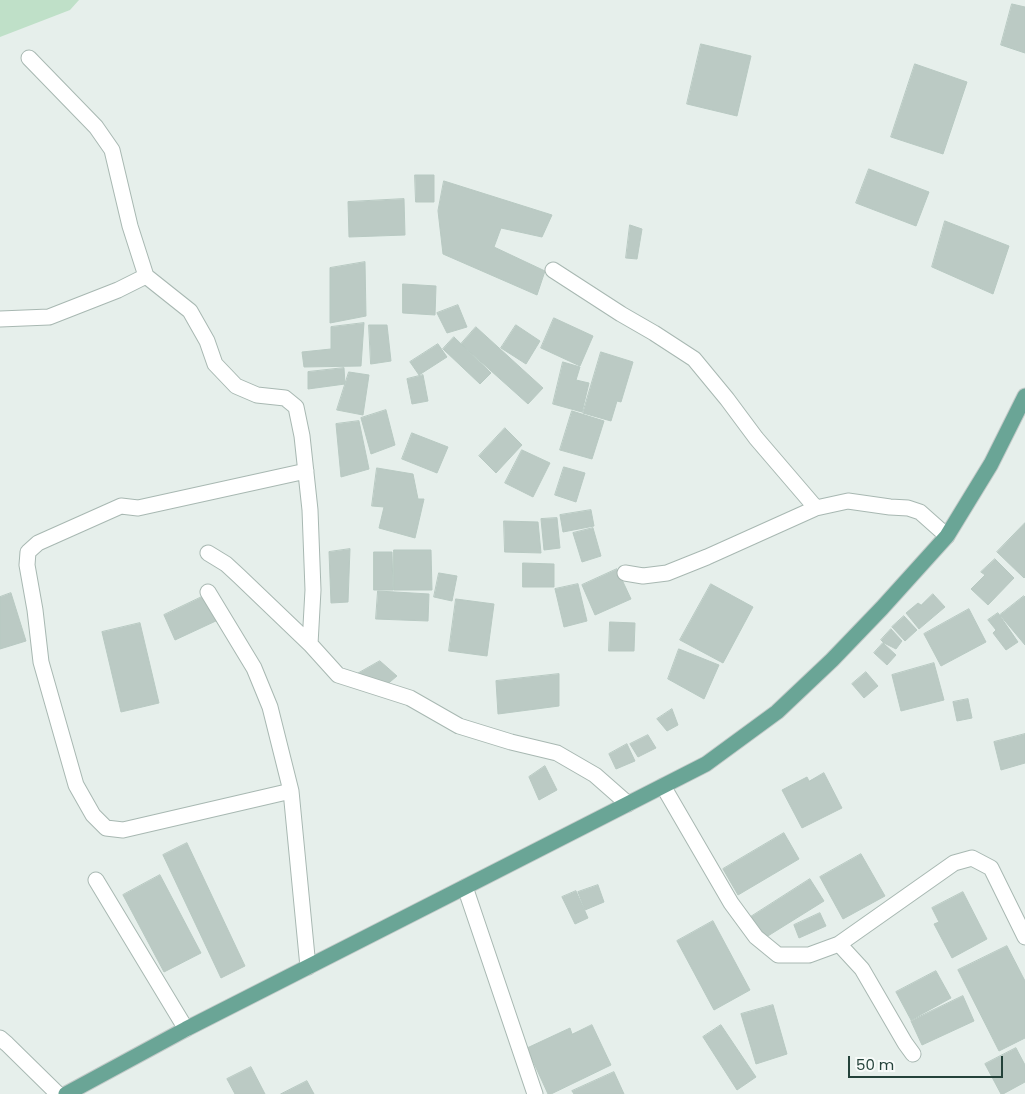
<!DOCTYPE html>
<html>
<head>
<meta charset="utf-8">
<style>
  body { margin:0 }
  #map { position:relative; width:1025px; height:1094px; overflow:hidden; background:#e6efeb; font-family:Poppins,sans-serif }
  canvas { display:block }
  .scale { position:absolute; left:848px; top:1056px; width:155px; height:22px; box-sizing:border-box; border:2px solid #24423a; border-top:0; padding-left:6px; font-size:15px; line-height:18px; white-space:nowrap; color:#24423a; -webkit-text-stroke:4px #f7fbf9; paint-order:stroke }
</style>
</head>
<body>
<div id="map">
<canvas width="1025" height="1094"></canvas>
<div class="scale">50 m</div>
</div>
<script>
const ctx = document.querySelector('canvas').getContext('2d');
ctx.lineJoin = 'round';
function paint(path, color) { ctx.fillStyle = color; ctx.fill(path, 'evenodd'); }
function strokePath(path, color, width, dash) { ctx.strokeStyle = color; ctx.lineWidth = width; ctx.lineCap = dash ? 'butt' : 'round'; ctx.setLineDash(dash || []); ctx.stroke(path); }
paint(new Path2D(`
  M0 0H79L70 10 0 37Z`), '#bfe0c8');
const building = new Path2D(`
  M1012 4 1025 7V53L1001 45Z
  M701 44 751 56 737 116 687 104Z
  M915 64 967 82 943 154 891 137Z
  M869 169 929 192 916 226 856 203Z
  M415 175H434V202H416Z
  M444 181 552 215 542 237 501 228 494 247 545 271 537 295 443 254 438 211Z
  M404 199 405 235 349 237 348 202Z
  M945 221 1009 246 993 294 932 267Z
  M630 225 642 229 637 259 626 258Z
  M365 262 366 316 330 323V268Z
  M403 284 436 286 435 315 403 313Z
  M458 305 467 327 447 333 437 313Z
  M554 318 593 336 580 366 541 348Z
  M364 323 361 366 304 367 302 352 331 349V327Z
  M369 325H387L391 361 371 364Z
  M516 325 540 341 526 364 501 348Z
  M476 327 543 388 528 404 461 344Z
  M454 337 491 373 480 384 443 349Z
  M438 344 447 357 419 375 410 362Z
  M601 352 633 362 621 402 617 401 611 421 583 413Z
  M563 362 580 367 576 380 589 383 582 412 553 404Z
  M344 368 345 384 308 389V372Z
  M349 372 369 375 363 415 337 410Z
  M423 375 428 401 412 404 407 379Z
  M386 410 395 445 371 454 361 418Z
  M572 411 604 421 592 459 560 450Z
  M359 421 369 469 341 477 336 424Z
  M505 428 522 445 496 473 479 456Z
  M412 433 448 447 437 473 402 459Z
  M522 450 550 463 533 497 505 483Z
  M564 467 585 473 576 502 555 495Z
  M377 468 413 474 418 499H424L415 538 379 528 384 507 372 506Z
  M591 510 594 526 563 532 560 515Z
  M557 518 560 548 544 550 541 519Z
  M504 521 538 522 541 553 505 552Z
  M1025 523V577L1024 578 997 552Z
  M593 528 601 556 582 562 573 533Z
  M350 549 348 602 331 603 329 552Z
  M394 550H431L432 590H394Z
  M374 552H392L393 590H374Z
  M995 559 1014 578 988 605 971 589 985 575 981 572Z
  M523 563 554 564V587H523Z
  M617 569 631 599 595 615 582 585Z
  M439 573 457 576 452 601 434 597Z
  M578 584 587 621 564 627 555 589Z
  M711 584 753 607 723 663 680 640Z
  M378 591 429 594 428 621 376 619Z
  M11 593 26 641 0 649V597Z
  M933 594 945 607 919 629 906 613 918 603 921 605Z
  M206 595 218 620 175 640 164 615Z
  M1024 596 1025 597V645L1000 615Z
  M456 599 494 604 487 656 449 651Z
  M969 609 986 642 941 666 924 634Z
  M998 613 1018 642 1006 650 993 633 996 630 988 620Z
  M904 616 917 630 905 641 892 627Z
  M610 622 635 623 634 651H609Z
  M140 623 159 703 121 712 102 632Z
  M891 629 902 641 896 649 884 643 881 640Z
  M883 643 896 655 887 665 874 653Z
  M679 649 719 665 704 699 668 679Z
  M380 661 397 676 384 687 357 674Z
  M934 663 944 700 901 711 892 675Z
  M866 672 878 686 864 698 852 684Z
  M559 674V706L498 714 496 681Z
  M968 699 972 718 957 721 953 702Z
  M672 709 678 725 667 731 657 719Z
  M1025 734V763L1001 770 994 742Z
  M648 735 656 748 638 757 630 744Z
  M627 744 635 761 616 769 609 754Z
  M545 766 557 790 539 800 529 777Z
  M824 773 842 808 802 828 782 790 807 777 809 781Z
  M784 833 799 859 738 895 723 869Z
  M187 843 245 966 221 978 163 855Z
  M861 854 885 896 843 919 820 877Z
  M160 875 201 953 164 972 123 895Z
  M810 879 824 901 763 939 749 918Z
  M598 885 604 902 585 910 578 892Z
  M576 891 588 918 575 924 562 897Z
  M963 892 987 939 952 958 934 924 939 922 932 908Z
  M820 913 826 926 799 938 794 925Z
  M713 921 750 990 714 1010 677 941Z
  M1007 946 1025 981V1038L999 1051 958 970Z
  M936 971 951 998 911 1020 896 992Z
  M963 996 974 1021 922 1045 911 1021Z
  M773 1005 787 1054 756 1064 741 1014Z
  M592 1025 611 1065 551 1094H548L527 1048 570 1028 572 1034Z
  M721 1025 756 1077 737 1090 703 1037Z
  M1016 1048 1025 1065V1082L1003 1094H1001L985 1064Z
  M251 1067 265 1094H235L227 1079Z
  M614 1072 624 1094H574L572 1091Z
  M307 1081 314 1094H281Z`);
paint(building, '#bbcac4');
strokePath(building, '#b8c9c2', 1);
const minor = new Path2D(`
  M29 58 96 127 112 150 130 226 146 276 190 311 207 341 215 364 236 386 257 395 285 398 296 407 302 436 310 510 313 590 310 644
  M553 270 621 314 654 333 694 359 727 399 756 438 816 508
  M0 319 49 317 118 290 146 276
  M208 553 226 564 239 576 310 644 338 675 410 698 459 726 511 742 557 753 595 775 628 804
  M625 573 643 576 667 573 707 557 816 508 848 501 890 507 908 508 920 512 947 536
  M208 592 254 668 270 707 291 791 308 967
  M663 786 731 903 756 937 778 955H809L839 944 954 863 972 858 991 868 1025 937
  M291 791 123 830 106 828 93 815 76 785 41 662 35 610 27 565 28 552 38 543 121 506 138 508 306 471
  M96 880 186 1029
  M465 887 535 1094
  M839 944 862 969 905 1043 913 1054
  M0 1038 7 1044 58 1094`);
const major = new Path2D(`
  M66 1094 186 1029 465 887 706 764 777 712 832 660 882 608 947 536 991 464 1025 396`);
strokePath(minor, '#a8b8b2', 17);
strokePath(major, '#c2cac8', 17);
strokePath(minor, '#fff', 15);
strokePath(major, '#6aa596', 15);
</script>
</body>
</html>
